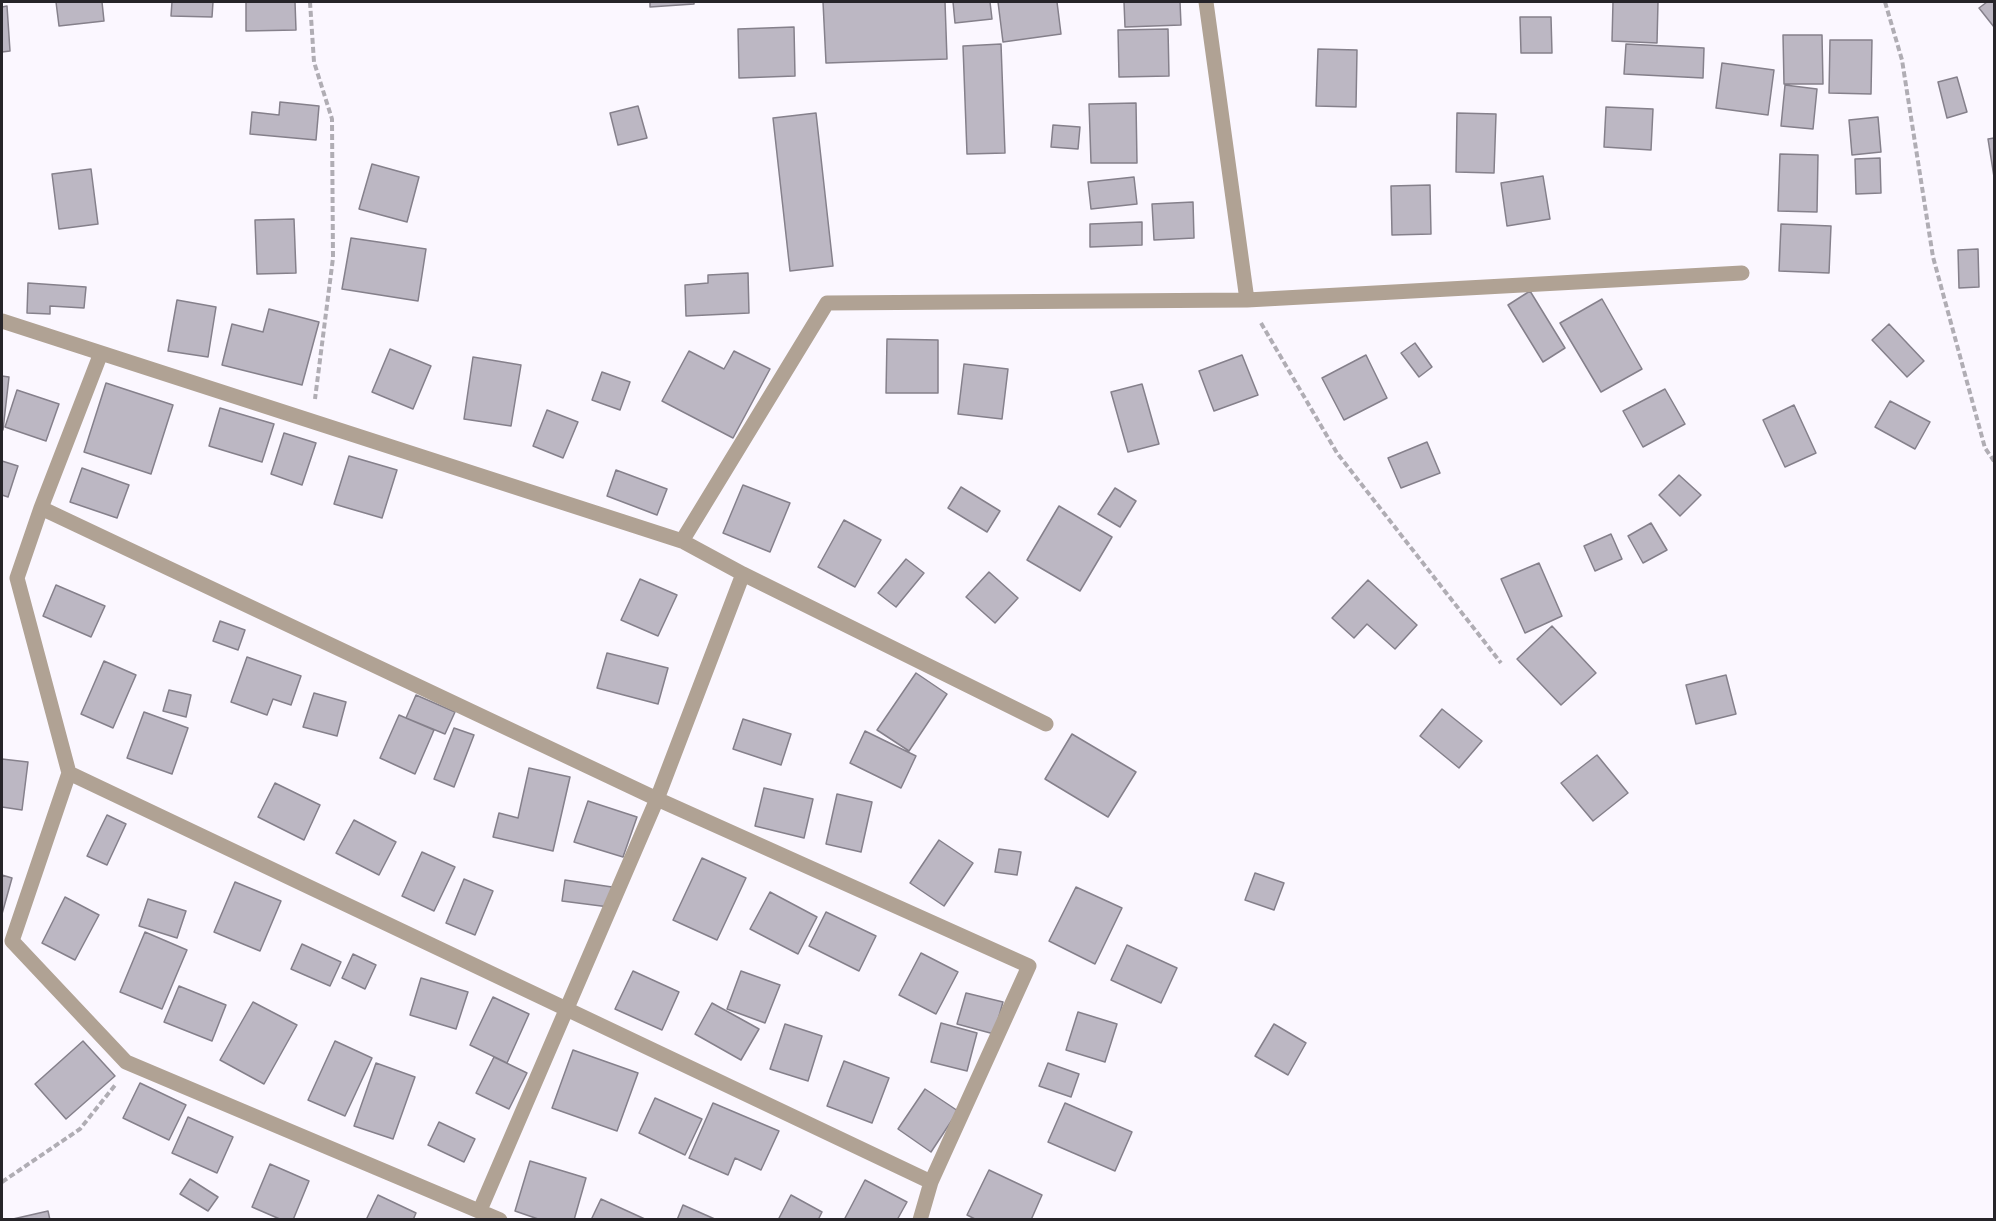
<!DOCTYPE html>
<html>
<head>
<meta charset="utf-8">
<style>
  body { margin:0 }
  #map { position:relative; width:1996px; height:1221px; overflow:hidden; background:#fbf7ff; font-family:"Titillium Web",sans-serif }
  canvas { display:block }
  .frame { position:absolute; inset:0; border:3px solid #262429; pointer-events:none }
</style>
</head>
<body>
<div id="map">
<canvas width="1996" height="1221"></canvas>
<div class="frame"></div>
</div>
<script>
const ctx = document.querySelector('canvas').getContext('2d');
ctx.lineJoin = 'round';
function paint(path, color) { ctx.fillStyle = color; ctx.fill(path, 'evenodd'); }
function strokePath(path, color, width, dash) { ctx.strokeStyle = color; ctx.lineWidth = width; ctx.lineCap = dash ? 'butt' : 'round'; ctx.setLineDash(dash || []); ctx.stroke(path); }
const building = new Path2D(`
  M56 2H102L104 21 59 26Z
  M172 2H213L212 17 171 16Z
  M246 2H295L296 30 246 31Z
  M650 2H694V4L650 7Z
  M823 2H945L947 59 826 63Z
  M953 2H990L992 19 955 23Z
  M998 2H1057L1061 34 1003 42Z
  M1124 2H1180L1181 25 1125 27Z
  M1613 2H1658L1657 43 1612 41Z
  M1987 2H1994V27L1979 8Z
  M7 6 10 51 2 52V7Z
  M1520 17H1551L1552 53H1521Z
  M794 27 795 76 739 78 738 29Z
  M1168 29 1169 76 1119 77 1118 30Z
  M1783 35H1822L1823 84H1784Z
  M1830 40H1872L1871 94 1829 93Z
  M1001 44 1005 153 967 154 963 46Z
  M1626 44 1704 48 1703 78 1624 74Z
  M1318 49 1357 50 1356 107 1316 106Z
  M1722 63 1774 70 1768 115 1716 108Z
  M1957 77 1967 112 1947 118 1938 82Z
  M1785 85 1817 89 1813 129 1781 126Z
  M280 102 319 106 316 140 250 134 252 112 279 115Z
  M1136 103 1137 163H1091L1089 104Z
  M638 106 647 138 618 145 610 113Z
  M1606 107 1653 109 1651 150 1604 147Z
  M816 113 833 266 790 271 773 118Z
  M1457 113 1496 114 1494 173 1456 172Z
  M1878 117 1881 152 1852 155 1849 120Z
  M1053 125 1080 127 1078 149 1051 147Z
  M1994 138V177L1988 139Z
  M1780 154 1818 155 1817 212 1778 211Z
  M1880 158 1881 193 1856 194 1855 159Z
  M372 164 419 177 407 222 359 209Z
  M91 169 98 224 59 229 52 174Z
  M1543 176 1550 219 1507 226 1501 183Z
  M1134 177 1137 204 1091 209 1088 182Z
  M1430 185 1431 234 1392 235 1391 186Z
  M1193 202 1194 238 1154 240 1152 204Z
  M294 219 296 273 257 274 255 220Z
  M1142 222V245L1090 247V224Z
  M1781 224 1831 226 1829 273 1779 271Z
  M351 238 426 249 418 301 342 289Z
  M1978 249 1979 287 1959 288 1958 250Z
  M748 273 749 313 686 316 685 285 708 283V275Z
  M28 283 86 287 84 308 50 306V314L27 313Z
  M1530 291 1565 348 1543 362 1508 305Z
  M1602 299 1642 369 1601 392 1560 323Z
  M177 300 216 307 208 357 168 351Z
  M269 309 319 322 302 385 222 365 232 324 263 332Z
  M1889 324 1924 361 1907 377 1872 340Z
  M887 339 938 340V393H886Z
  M1415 343 1432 367 1419 377 1401 353Z
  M390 349 431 366 413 409 372 392Z
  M689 351 724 369 734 351 770 369 733 438 662 401Z
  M1242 355 1258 395 1214 411 1199 371Z
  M1366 355 1387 398 1344 420 1322 378Z
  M473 357 521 365 511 426 464 419Z
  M964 364 1008 369 1002 419 958 414Z
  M602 372 630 382 620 410 592 400Z
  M2 376 9 377 3 430H2Z
  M106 383 173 405 151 474 84 452Z
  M1142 384 1159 444 1128 452 1111 392Z
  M1665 389 1685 424 1643 447 1623 411Z
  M17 390 59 404 46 441 5 427Z
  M1890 401 1930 422 1915 449 1875 427Z
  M1794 405 1816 453 1785 467 1763 420Z
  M220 408 274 424 262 462 209 446Z
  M547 410 578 422 563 458 533 446Z
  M284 433 316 443 302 485 271 474Z
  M1427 442 1440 473 1401 488 1388 458Z
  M349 456 397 470 382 518 334 504Z
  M2 461 18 466 8 497 2 495Z
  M82 468 129 485 117 518 70 502Z
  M616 470 667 489 657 515 607 496Z
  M1679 475 1701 495 1680 516 1659 495Z
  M743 485 790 503 770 552 723 533Z
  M961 487 1000 511 987 532 948 508Z
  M1115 488 1136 501 1120 527 1098 514Z
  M1059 506 1112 537 1080 591 1027 560Z
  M844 520 881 540 855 587 818 567Z
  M1651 523 1667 550 1643 563 1628 536Z
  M1611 534 1622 559 1595 571 1584 546Z
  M906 559 924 573 896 607 878 593Z
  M1539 563 1562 616 1525 633 1501 579Z
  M989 572 1018 598 995 623 966 597Z
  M640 579 677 595 658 636 621 620Z
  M1368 580 1417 625 1395 649 1367 624 1354 638 1332 618Z
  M56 585 105 606 91 637 43 616Z
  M220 621 245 630 238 650 213 641Z
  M1552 626 1596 673 1561 705 1517 659Z
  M607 653 668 668 658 704 597 688Z
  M247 657 301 676 291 705 273 699 267 715 231 702Z
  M104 661 136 675 113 728 81 714Z
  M916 673 947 694 909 751 877 730Z
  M1726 675 1736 714 1696 724 1686 685Z
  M169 690 191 695 186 717 163 711Z
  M314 693 346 702 337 736 303 727Z
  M416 695 455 712 445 734 406 718Z
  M1442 709 1482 741 1459 768 1420 736Z
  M144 712 188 728 172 774 127 758Z
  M399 715 434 730 415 774 380 758Z
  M743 719 791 734 781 765 733 749Z
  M454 728 474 735 454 787 434 779Z
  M865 731 916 756 901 788 850 763Z
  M1072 734 1136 772 1108 817 1045 779Z
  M1597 755 1628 793 1593 821 1561 783Z
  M2 759 28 762 22 810 2 807Z
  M529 768 570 777 553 851 493 837 499 813 518 818Z
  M275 783 320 805 304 840 258 817Z
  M764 788 813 799 804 838 755 826Z
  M837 794 872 802 861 852 826 844Z
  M588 801 637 817 623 857 574 842Z
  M107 815 126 824 107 865 87 856Z
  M354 820 396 842 379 875 336 853Z
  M939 840 973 863 944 906 910 883Z
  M999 849 1021 852 1017 875 995 872Z
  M422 852 455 867 434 911 402 896Z
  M702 858 746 878 717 940 673 920Z
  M1255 873 1284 883 1274 910 1245 900Z
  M2 875 12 878 2 914Z
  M464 879 493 891 475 935 446 923Z
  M565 880 612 887 609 907 562 901Z
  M235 882 281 901 260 951 214 932Z
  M1076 887 1122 908 1095 964 1049 941Z
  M770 892 817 917 798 954 750 929Z
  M65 897 99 915 75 960 42 943Z
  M148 899 186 911 177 938 139 926Z
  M826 912 876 936 859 971 809 946Z
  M145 932 187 950 162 1009 120 992Z
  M302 944 341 962 330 986 291 969Z
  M1127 945 1177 968 1161 1003 1111 980Z
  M921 953 958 972 936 1014 899 995Z
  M353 954 376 965 365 989 342 978Z
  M633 971 679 992 662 1030 615 1009Z
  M741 971 780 985 765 1023 727 1009Z
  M421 978 468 992 456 1029 410 1015Z
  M179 986 226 1005 212 1041 164 1022Z
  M966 993 1003 1002 994 1034 957 1024Z
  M493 997 529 1014 507 1063 470 1045Z
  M253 1002 297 1025 264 1084 220 1060Z
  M712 1003 759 1029 741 1060 695 1034Z
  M1078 1012 1117 1024 1105 1062 1066 1050Z
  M941 1023 977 1033 967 1071 931 1062Z
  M785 1024 822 1036 808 1081 770 1069Z
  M1274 1024 1306 1043 1288 1075 1255 1056Z
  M83 1041 115 1076 66 1119 35 1084Z
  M335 1041 372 1058 345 1116 308 1100Z
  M573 1050 638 1073 617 1131 552 1108Z
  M494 1057 527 1073 509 1109 476 1093Z
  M844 1061 889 1078 872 1123 827 1106Z
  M376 1063 415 1077 393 1139 354 1126Z
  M1048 1063 1079 1074 1071 1097 1039 1086Z
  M140 1083 186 1105 169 1140 123 1118Z
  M925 1089 958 1111 931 1152 898 1129Z
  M655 1098 702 1119 685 1155 639 1133Z
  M713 1103 779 1131 761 1170 735 1158 728 1175 689 1158Z
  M1065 1103 1132 1132 1115 1171 1048 1142Z
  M188 1117 233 1137 217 1173 172 1153Z
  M439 1122 475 1139 464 1162 428 1145Z
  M530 1161 586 1178 574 1220H541L515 1211Z
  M270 1164 309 1181 293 1220H282L252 1207Z
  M989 1170 1042 1195 1031 1220H977L967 1215Z
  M190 1179 218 1197 208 1211 180 1194Z
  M865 1180 907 1202 897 1220H844Z
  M378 1195 416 1213 413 1220H366Z
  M791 1195 822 1212 818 1220H778Z
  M601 1199 647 1220H591Z
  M683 1205 717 1220H677Z
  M48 1211 50 1220 13 1219Z`);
paint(building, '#bcb7c3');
strokePath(building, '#85808b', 1.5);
strokePath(new Path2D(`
  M310 2 314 62 332 119 333 258 315 399
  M1885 2 1902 60 1933 257 1985 448 1994 461
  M1261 323 1337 453 1501 663
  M2 1182 80 1129 116 1084`), '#b0adb4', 4, [6, 3]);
strokePath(new Path2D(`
  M1206 2 1247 300 1742 273
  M2 321 682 541 827 303 1247 300
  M41 508 657 799 1029 966 931 1182 69 773 17 578 41 508 101 353
  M682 541 743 574 1046 724
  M69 773 12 941 126 1062 500 1220
  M480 1210 657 799 743 574
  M920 1220 931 1182`), '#b0a294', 15);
</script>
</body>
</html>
